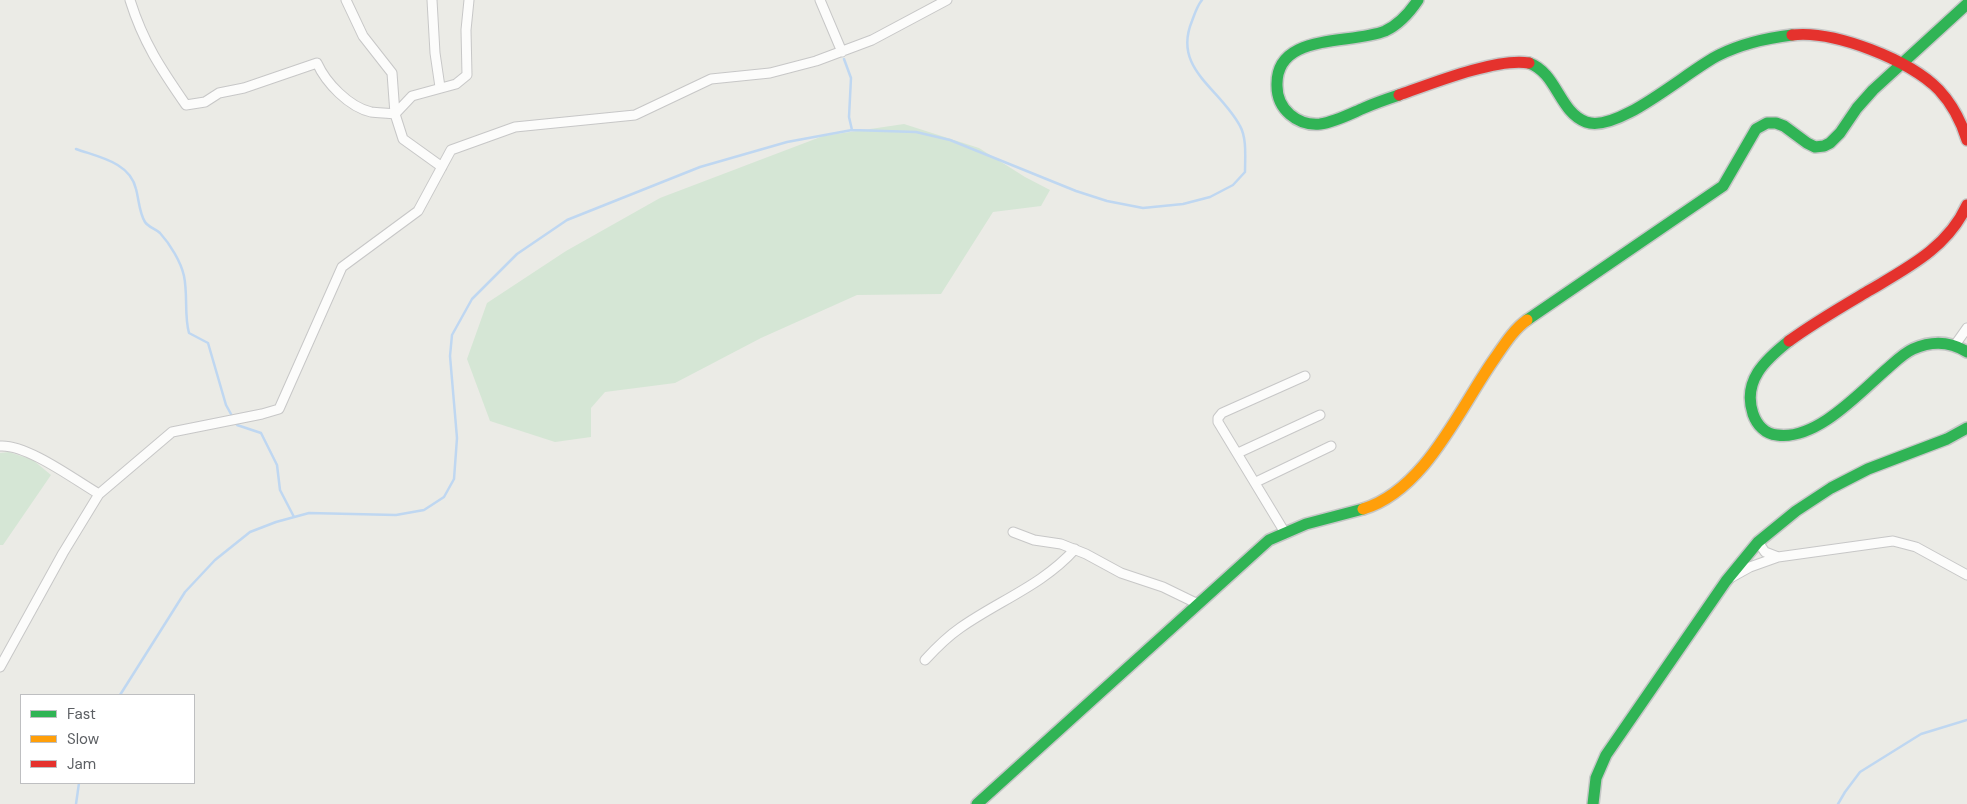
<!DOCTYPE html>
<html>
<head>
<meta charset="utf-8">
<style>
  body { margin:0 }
  #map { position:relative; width:1967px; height:804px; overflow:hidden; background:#ebebe6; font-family:"DM Sans",sans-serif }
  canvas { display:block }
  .legend { position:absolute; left:20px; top:694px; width:175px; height:90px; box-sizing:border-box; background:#fff; border:1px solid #bebfc1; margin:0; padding:6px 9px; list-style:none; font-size:15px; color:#5c5f63 }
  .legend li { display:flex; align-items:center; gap:10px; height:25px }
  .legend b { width:25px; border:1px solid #bebfc1 }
</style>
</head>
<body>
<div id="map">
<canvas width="1967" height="804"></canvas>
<ul class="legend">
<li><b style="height:6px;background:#30b455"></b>Fast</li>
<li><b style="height:6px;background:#ff9f0a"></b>Slow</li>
<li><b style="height:6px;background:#e5322d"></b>Jam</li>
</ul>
</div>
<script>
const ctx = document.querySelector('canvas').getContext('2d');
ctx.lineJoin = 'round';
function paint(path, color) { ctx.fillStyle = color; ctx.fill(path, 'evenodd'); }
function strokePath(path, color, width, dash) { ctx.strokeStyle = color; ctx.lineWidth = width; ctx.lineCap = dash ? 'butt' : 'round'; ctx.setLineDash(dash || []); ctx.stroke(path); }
paint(new Path2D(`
  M904 124 979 148 1025 177 1050 190 1041 206 993 212 941 294 857 295 761 338 675 383 605 392 591 408V437L555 442 490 421 467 359 487 303 566 251 660 198 823 136Z
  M9 452 33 460 51 475 3 545H0V453Z`), '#d5e6d5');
strokePath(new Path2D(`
  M844 59 851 78 849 117 852 130
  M76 149C98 157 130 162 136 189 139 200 139 212 145 222 148 227 156 229 160 233 170 244 181 262 184 276 188 295 184 315 189 333L208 343 226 405 237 425 261 433 277 465 280 490 294 517
  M120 695 185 592 215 560 250 532 276 522 309 513 396 515 424 510 444 497 454 479 457 438 450 356 452 335 472 299 517 254 567 220 700 167 787 142 852 130 916 132 950 140 1076 191 1107 201 1143 208 1183 204 1210 197 1233 185 1245 172C1245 158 1247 138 1240 126 1220 88 1172 69 1192 21 1195 13 1197 6 1202 0
  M76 804 79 783
  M1838 804 1845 792 1860 772 1921 734 1967 720`), '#bfd7f1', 2.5);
const street = new Path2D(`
  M130 0C143 42 161 69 186 105L205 102 219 93 244 88 317 63C326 83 349 107 371 112 379 113 387 113 395 114L412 96 456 84 467 75 466 30 469 0
  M346 0 363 36 392 73 395 114 403 139 442 167
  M432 0 435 53 440 87
  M820 0 842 52
  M1955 345 1967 328
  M0 446C27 444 75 480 99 494
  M1238 453 1320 415
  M1256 482 1331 446
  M1284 531 1218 422V418L1222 413 1305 376
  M1013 532 1034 540 1061 544 1086 554 1121 573 1163 587 1198 604
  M1758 542 1765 552 1778 557 1893 541 1916 547 1967 575
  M1732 577 1750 567 1778 557
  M925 660C936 648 947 637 960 628 998 601 1043 585 1075 549
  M0 667 63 553 99 494 172 432 262 414 279 409 342 267 418 211 451 150 515 127 635 115 711 79 770 73 816 61 872 40 947 0`);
const fast = new Path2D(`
  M1529 63C1557 73 1559 112 1586 122 1618 134 1688 70 1719 55 1741 44 1767 38 1792 35
  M1399 95C1387 99 1375 103 1364 108 1350 114 1335 122 1320 124 1297 126 1277 109 1277 86 1275 32 1350 45 1385 31 1398 25 1410 12 1418 0
  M1527 320 1723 186 1756 129 1767 123H1776L1784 126 1807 143 1815 147 1824 146 1830 143 1840 133 1857 108 1873 90 1967 4
  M1789 341C1765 360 1742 381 1753 414 1757 425 1765 434 1777 435 1817 441 1861 391 1888 368 1896 361 1904 353 1913 349 1931 341 1950 341 1967 352
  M977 804 1269 540 1306 524 1363 509
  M1593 804 1596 778 1606 755 1726 581 1758 542 1796 511 1831 488 1868 469 1947 439 1967 428`);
const slow = new Path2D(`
  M1363 509C1426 490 1460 407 1495 358 1504 345 1514 329 1527 320`);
const jam = new Path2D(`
  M1792 35C1834 30 1910 60 1939 90 1953 105 1961 121 1967 140
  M1399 95C1430 84 1498 57 1529 63
  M1789 341C1815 322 1843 306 1870 290 1909 267 1948 247 1967 205`);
strokePath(street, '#c7c7c7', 11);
strokePath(fast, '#c6c7c7', 14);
strokePath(slow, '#c6c7c7', 14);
strokePath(jam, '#c6c7c7', 14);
strokePath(street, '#fcfcfb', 9);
strokePath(fast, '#30b455', 11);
strokePath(slow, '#ff9f0a', 11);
strokePath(jam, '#e5322d', 11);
</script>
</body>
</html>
